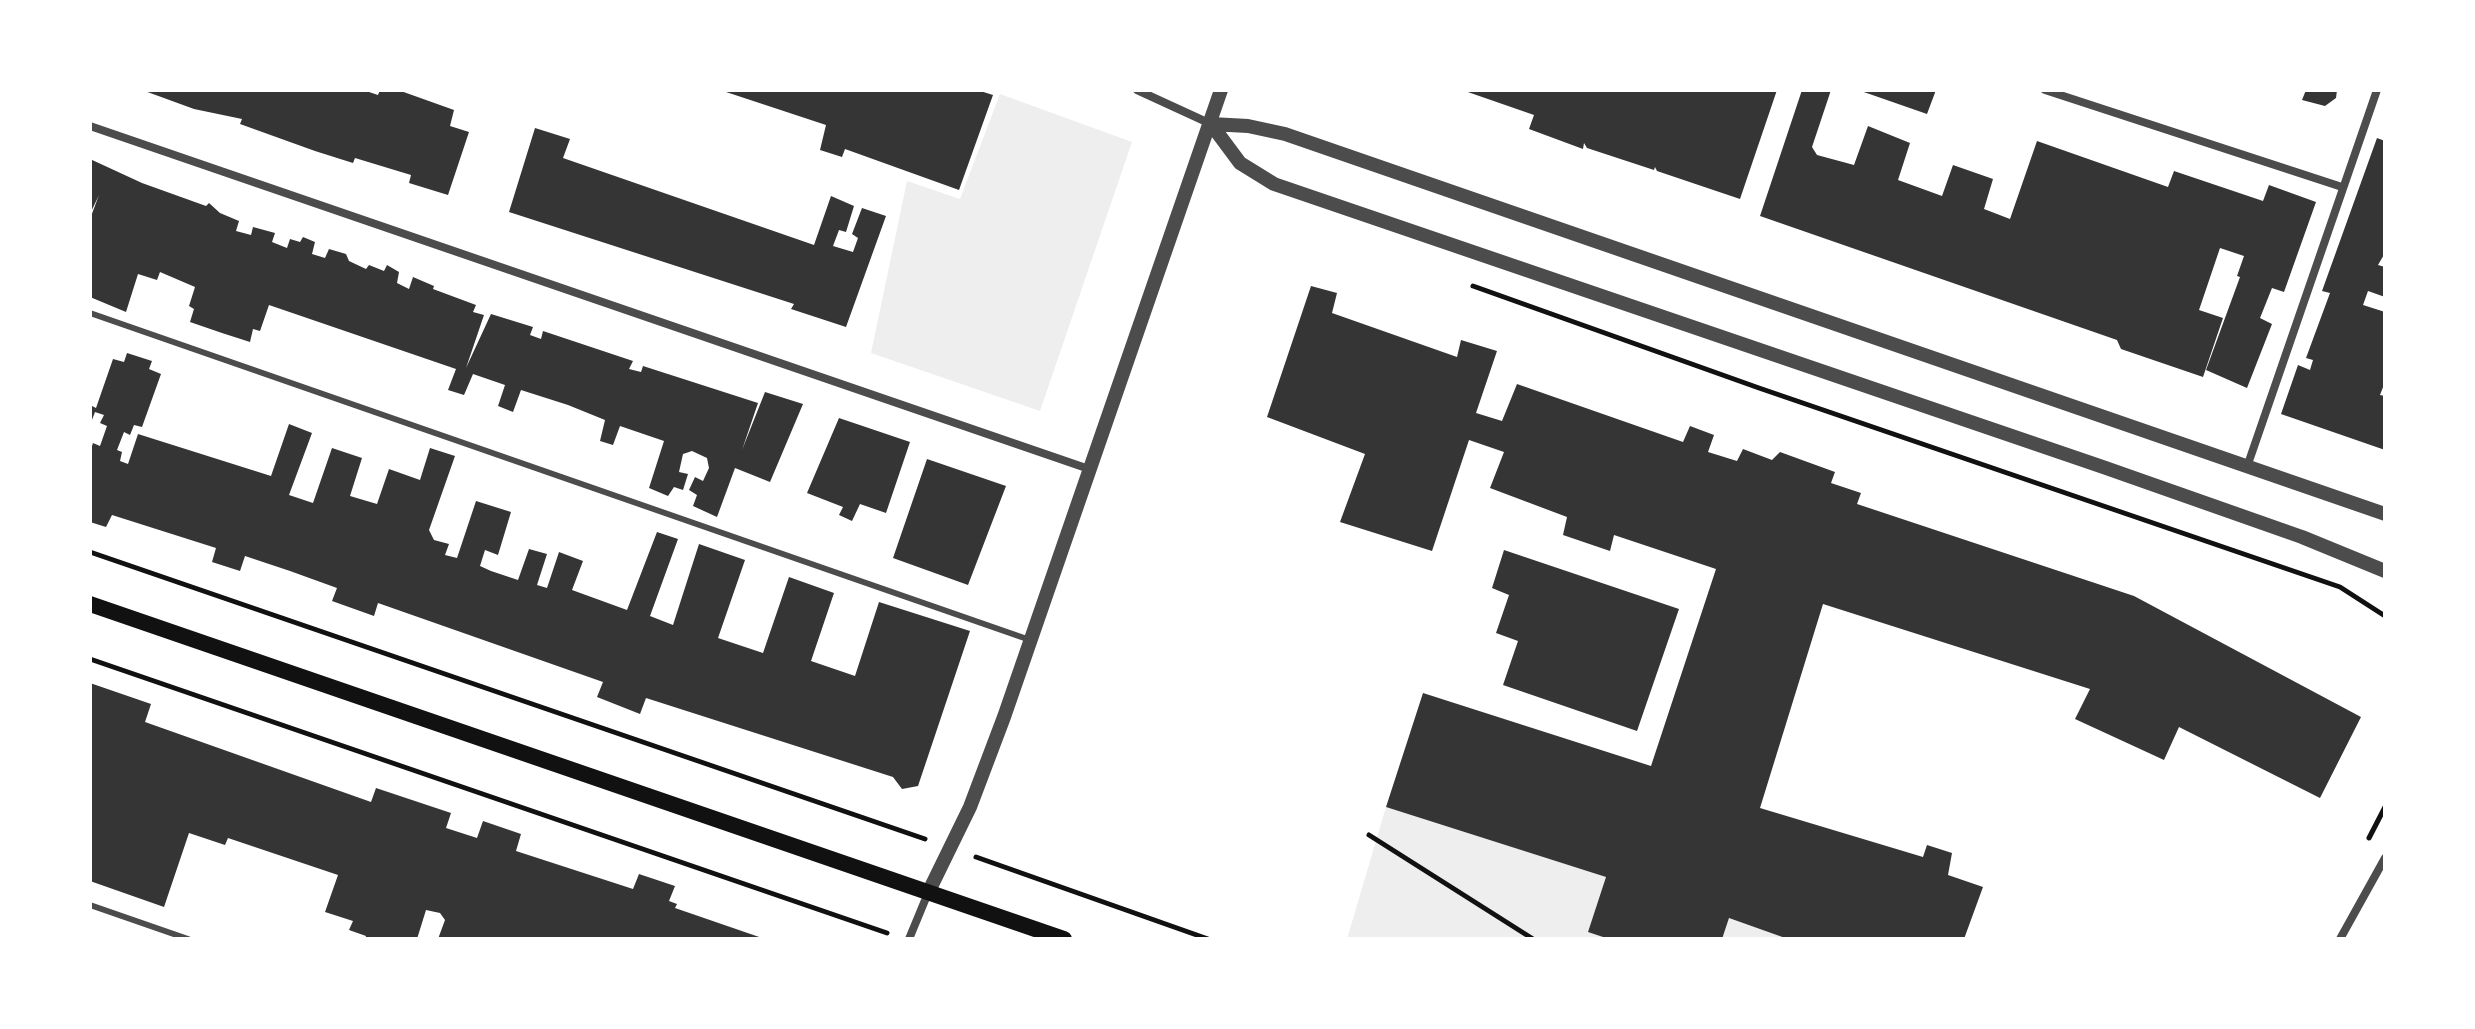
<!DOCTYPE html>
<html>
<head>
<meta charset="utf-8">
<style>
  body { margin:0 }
  #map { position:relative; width:2475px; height:1029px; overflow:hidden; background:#fff; font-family:Cabin,sans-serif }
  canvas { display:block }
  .frame { position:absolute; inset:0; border:92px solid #fff; pointer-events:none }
</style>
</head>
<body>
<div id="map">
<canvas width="2475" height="1029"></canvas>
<div class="frame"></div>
</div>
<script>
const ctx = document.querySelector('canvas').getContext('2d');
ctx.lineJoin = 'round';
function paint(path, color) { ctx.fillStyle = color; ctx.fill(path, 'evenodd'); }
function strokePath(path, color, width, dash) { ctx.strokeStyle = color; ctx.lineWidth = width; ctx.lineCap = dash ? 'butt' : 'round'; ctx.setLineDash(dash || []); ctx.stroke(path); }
paint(new Path2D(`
  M1000 94 1132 142 1040 411 871 353 907 181 960 199Z
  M1386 807 1606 877 1588 932 1609 939H1347Z
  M1729 918 1788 939H1722Z`), '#eee');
paint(new Path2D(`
  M142 90H363L378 95 380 90H398L454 110 450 126 469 132 448 195 409 183 411 175 355 158 353 163 315 151 240 124 242 119 194 109Z
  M720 90H977L993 95 959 190 845 149 842 157 820 150 826 125Z
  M1462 90H1777L1740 199 1657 171 1655 167 1654 170 1587 148 1584 143 1583 149 1529 129 1534 115Z
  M1802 90H1831L1812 147 1817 155 1854 165 1868 126 1910 143 1898 180 1942 196 1953 165 1993 179 1984 209 2010 219 2037 141 2168 187 2174 171 2263 201 2269 185 2316 202 2284 292 2272 288 2260 318 2272 324 2247 388 2206 370 2240 277 2237 276 2244 256 2220 248 2199 310 2223 318 2203 377 2121 349 2117 340 1760 216Z
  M1858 90H1936L1927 114Z
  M2306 90H2337L2336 98 2325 106 2302 100Z
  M535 128 570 139 563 158 814 245 831 196 854 206 846 232 839 230 833 246 853 252 858 238 852 234 862 208 886 216 846 327 791 309 794 304 509 212Z
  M2377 138 2385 141V253L2378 265 2385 267V297L2368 291 2363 305 2385 312V382L2380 395 2385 396V450L2281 414 2298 365 2310 370 2313 360 2306 358 2330 293 2322 291Z
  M90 159 142 183 206 206 209 203 220 213 239 221 236 231 251 235 253 227 275 233 272 242 287 248 290 239 300 242 303 237 315 242 312 254 325 258 329 249 346 254 349 261 366 269 369 265 384 271 387 265 399 272 397 283 409 289 413 277 434 286 433 289 476 305 473 312 484 315 466 368 491 314 533 327 530 335 541 339 543 331 633 361 629 369 641 372 643 366 758 403 742 450 765 392 803 404 770 482 735 468 717 517 693 506 697 495 689 490 695 477 703 481 709 468 707 458 692 451 683 454 679 472 688 474 683 490 674 487 668 496 649 488 664 441 620 426 613 445 600 441 605 420 568 405 521 390 513 412 498 406 505 385 473 374 464 395 448 390 456 369 269 305 260 331 253 329 250 342 222 333 190 322 194 309 189 306 195 287 160 272 157 280 138 274 126 312 90 297V219L99 195 90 214Z
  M1311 286 1337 293 1332 313 1457 357 1461 340 1497 351 1476 413 1502 421 1517 384 1683 442 1690 426 1714 435 1708 452 1737 461 1743 449 1772 460 1780 452 1835 472 1831 483 1861 493 1857 504 2134 596 2361 717 2320 798 2179 727 2164 760 2075 719 2090 689 1823 604 1760 808 1923 857 1927 845 1952 853 1948 875 1983 887 1964 939H1788L1729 918 1722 939H1609L1588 932 1606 877 1386 807 1423 693 1651 766 1716 569 1614 535 1610 551 1563 535 1567 517 1490 488 1504 452 1469 440 1432 551 1340 522 1365 454 1267 417Z
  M127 353 152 361 149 369 161 374 142 427 134 425 130 435 124 432 117 450 122 452 120 461 128 464 138 434 271 476 289 424 312 433 289 495 313 503 332 448 362 458 350 496 377 504 389 469 420 480 430 448 455 456 429 530 434 540 449 544 445 555 457 558 476 501 511 512 498 555 485 550 480 566 491 571 518 580 529 549 547 554 537 585 547 588 559 552 583 561 572 590 627 610 657 532 678 539 650 616 673 625 699 544 745 560 718 638 763 653 789 577 834 593 811 661 855 676 879 602 970 631 918 786 902 789 893 777 646 698 640 714 597 697 603 682 378 603 374 616 332 601 337 588 290 571 245 556 240 571 212 562 216 548 112 515 106 527 90 522V452L93 443 100 446 107 426 100 423 104 415 95 412 90 425V405L96 408 113 359 124 362Z
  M839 418 910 442 886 513 860 504 852 521 839 515 843 507 807 493Z
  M927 459 1006 486 968 585 893 558Z
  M1504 550 1679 609 1637 731 1503 685 1518 641 1496 633 1509 595 1492 588Z
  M90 683 151 704 145 722 371 802 376 788 451 813 446 828 477 838 483 821 521 834 516 851 633 889 639 874 675 886 669 901 677 904 675 908 765 939H438L445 920 440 913 426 910 417 939H365L366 936 349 930 353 921 325 912 338 875 228 838 225 845 189 833 164 907 90 881Z`), '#353535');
strokePath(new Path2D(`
  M1473 286 1759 388 2340 587 2385 616
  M90 552 925 839
  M90 659 887 933
  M1369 835 1533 939
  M2369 838 2385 807
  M976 857 1208 939`), '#111', 5);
strokePath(new Path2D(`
  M90 313 1030 640
  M90 905 188 939`), '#4c4c4c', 6);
strokePath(new Path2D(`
  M1137 90 1211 124
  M2045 90 2342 187
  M90 126 1089 469
  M2248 464 2377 90
  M909 939 928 893
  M2340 939 2385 858`), '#4c4c4c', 8);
strokePath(new Path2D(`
  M1211 124 1240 163 1274 184 2103 467 2302 537 2385 571
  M1211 124 1248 126 1285 134 2385 514
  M928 893 970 807 1004 717 1221 90`), '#4c4c4c', 14);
strokePath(new Path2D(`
  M90 604 1064 939`), '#111', 16);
</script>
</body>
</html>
